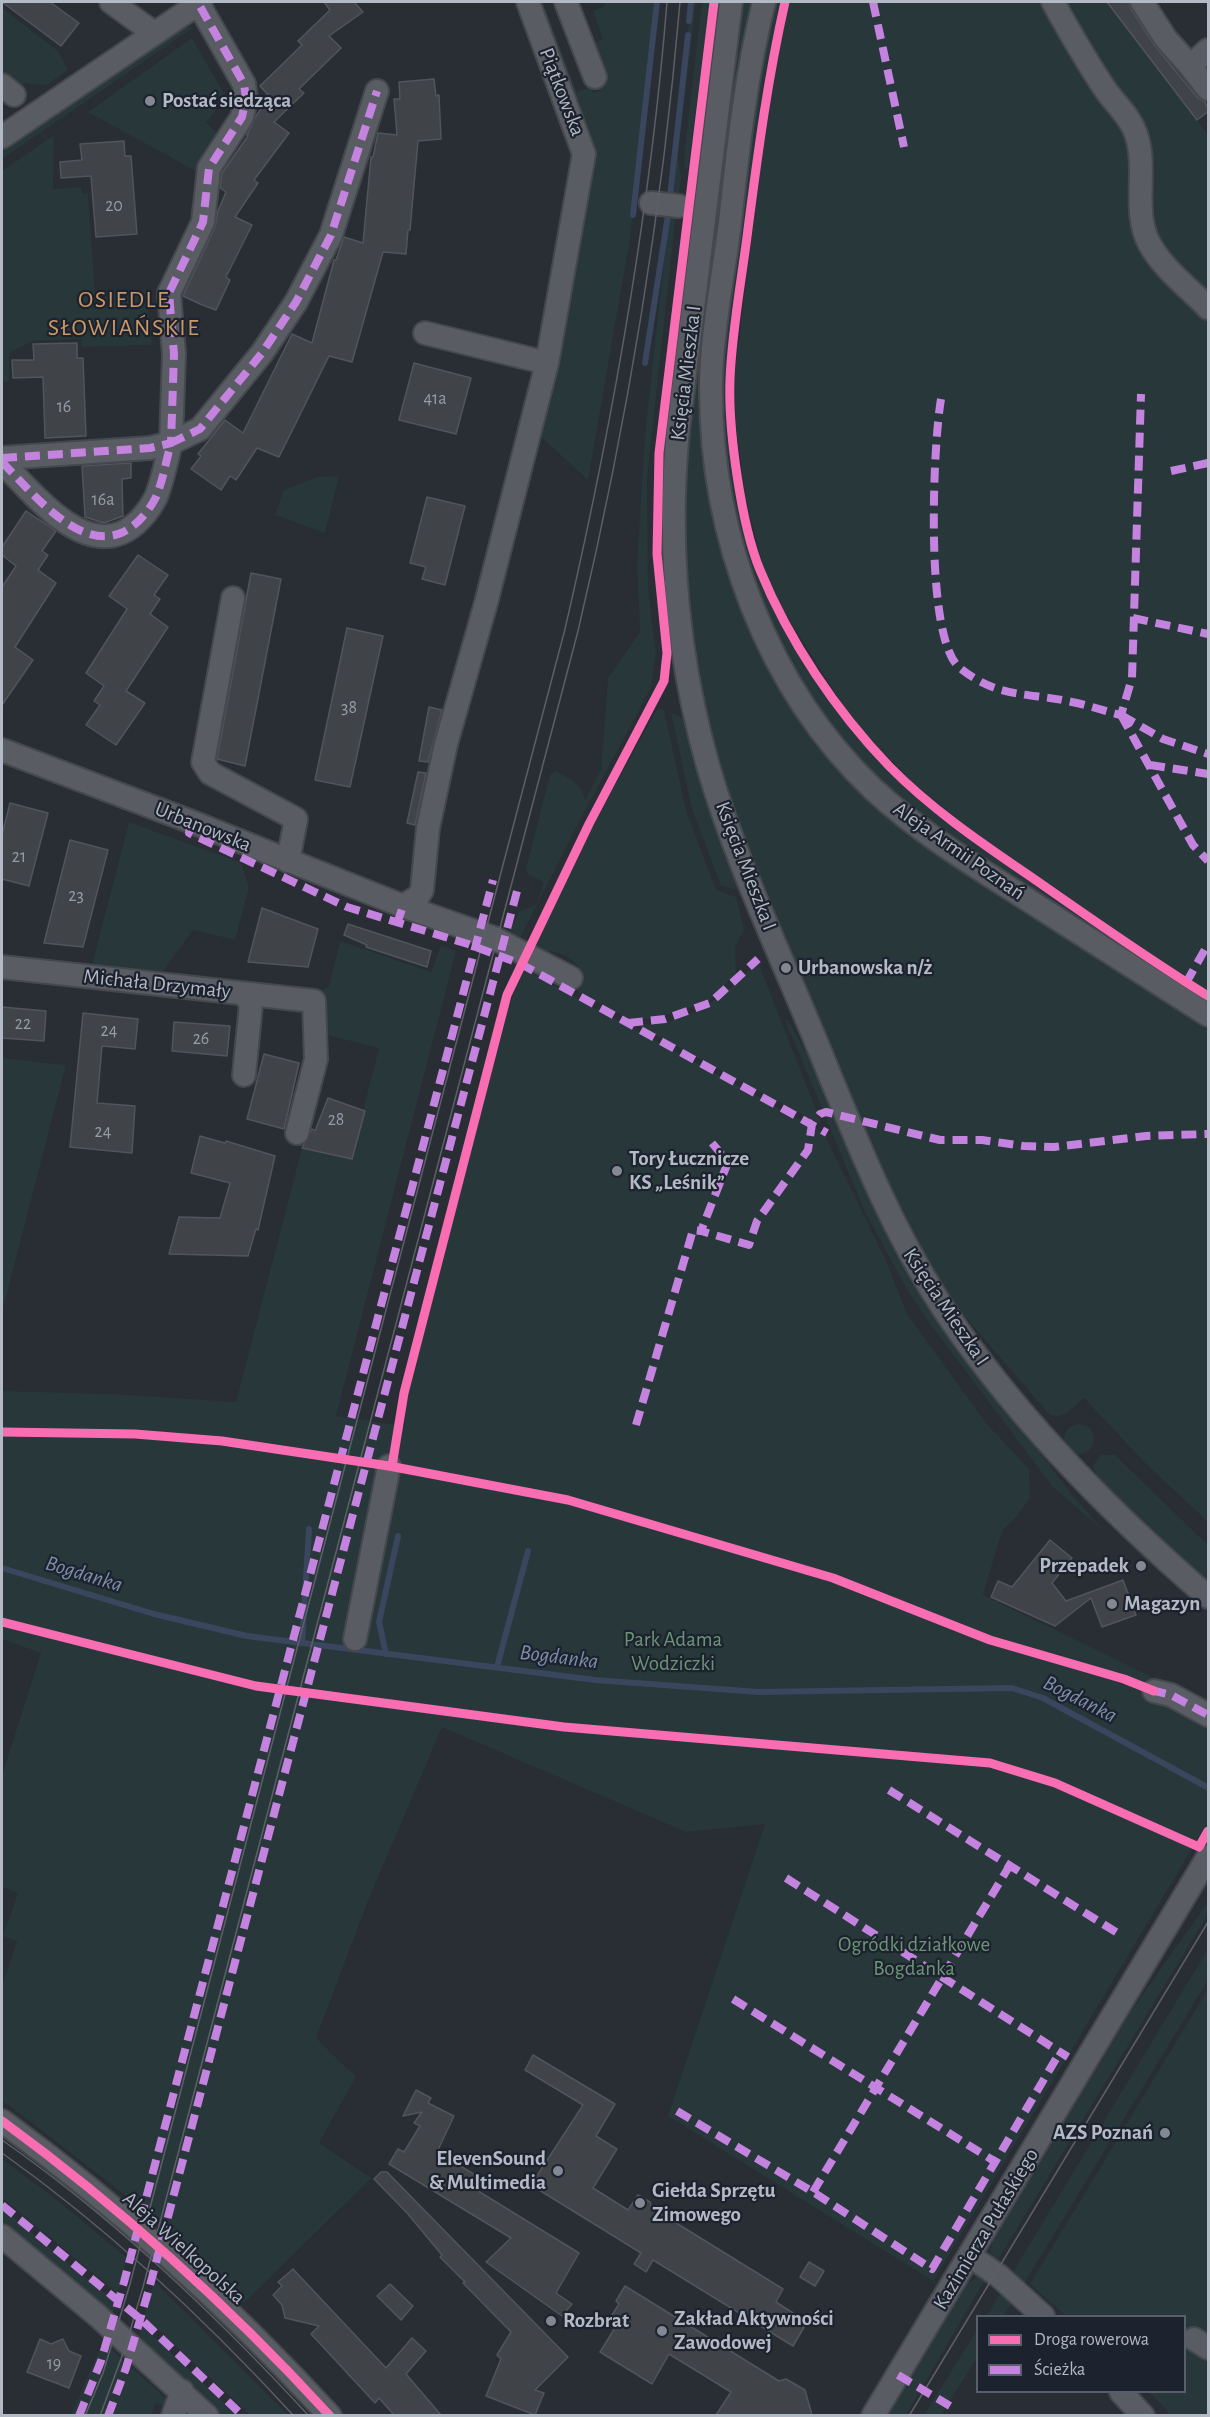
<!DOCTYPE html>
<html>
<head>
<meta charset="utf-8">
<style>
  body { margin:0 }
  #map { position:relative; width:1210px; height:2417px; overflow:hidden; background:#292d34; font-family:"Alegreya Sans",sans-serif }
  canvas { display:block }
  .frame { position:absolute; inset:0; border:3px solid #b3b9c5; pointer-events:none }
  .legend { position:absolute; left:976px; top:2315px; width:210px; height:78px; box-sizing:border-box; background:#1d232e; border:2px solid #595f6a; margin:0; padding:8px 10px; list-style:none; font-size:18px; color:#b3b9c5 }
  .legend li { display:flex; align-items:center; gap:12px; height:30px }
  .legend b { width:30px; border:2px solid #595f6a }
</style>
</head>
<body>
<div id="map">
<canvas width="1210" height="2417"></canvas>
<div class="frame"></div>
<ul class="legend">
<li><b style="height:8px;background:#f96db3"></b>Droga rowerowa</li>
<li><b style="height:8px;background:#c483df"></b>Ścieżka</li>
</ul>
</div>
<script>
const ctx = document.querySelector('canvas').getContext('2d');
ctx.lineJoin = 'round';
function paint(path, color) { ctx.fillStyle = color; ctx.fill(path, 'evenodd'); }
function strokePath(path, color, width, dash) { ctx.strokeStyle = color; ctx.lineWidth = width; ctx.lineCap = dash ? 'butt' : 'round'; ctx.setLineDash(dash || []); ctx.stroke(path); }
function drawText(font, color, halo, rows, align = 'center') {
  ctx.font = font + ' "Alegreya Sans",sans-serif'; ctx.lineWidth = 4.5; ctx.setLineDash([]); ctx.textBaseline = 'middle'; ctx.strokeStyle = halo; ctx.fillStyle = color; for (const [text, x, y, turn = 0] of rows) {
    ctx.save(); ctx.translate(x, y); ctx.rotate((+turn || 0) * Math.PI / 180); ctx.textAlign = isNaN(turn) ? turn : align; if (halo) ctx.strokeText(text, 0, 0); ctx.fillText(text, 0, 0); ctx.restore();
  }
}
paint(new Path2D(`
  M540 2H543L577 92 590 87 593 93 600 90 601 74 591 44 603 39 593 11 605 6 604 2H657L630 239 588 480 537 433 587 196 594 145Z
  M691 2H696L678 156 681 179 678 200 670 196Z
  M702 2H710L688 169H685L684 154Z
  M740 2H753L699 390 704 462 712 509 735 590 896 819 1208 1031V1522L1146 1464 1084 1398C1074 1406 1065 1420 1050 1415L948 1297 931 1270 877 1164 736 818 713 745 695 664 684 563 686 456Z
  M773 2H780L762 91 726 385 731 455 749 553 774 608 819 685 861 741 888 770 942 819 1121 946C1083 923 1045 898 1006 873 975 853 942 834 913 810 781 701 722 539 722 372L762 58Z
  M788 2H1108L1208 135V992L1159 961 963 824 911 781 861 729 845 708 786 615 764 570 746 499 736 425 734 380 763 147Z
  M2 8 58 51 68 70 46 85 24 83 22 87 2 101Z
  M186 27H194L2 159V152Z
  M192 38 226 97 206 123 225 139 203 175 88 112Z
  M54 135 53 189 81 187 82 194H88L95 292 146 290 152 345 82 347 81 339 32 341 9 353V381H2V171Z
  M676 213 647 479 648 587 656 654 651 688 580 820 518 942 508 934 520 911 536 905 544 882 528 875 526 869 550 775 556 771C570 779 583 784 585 800L601 770 608 678 640 632 637 564 645 434 669 215Z
  M339 476 325 533 275 515 284 490 316 477Z
  M661 708 664 710 686 810 716 890 736 897 744 929 735 947 736 973 709 1001 682 1011 645 1019H630L578 992 583 975C570 949 556 954 532 949L594 824 657 709Z
  M671 713 686 719 740 890 721 886 692 809Z
  M129 822 241 863 249 887 235 940 193 930 163 971 92 965Z
  M340 941 431 972 441 945 456 951 336 1416 405 1426V1407L410 1386 506 1016 522 968 823 1132 885 1258 907 1314 987 1424 1029 1469 1030 1498 1017 1516 1002 1531 983 1595 1208 1704V1822L933 2281 668 2116 765 1824 686 1832 442 1727 368 1901 316 2038 356 2077 319 2143 371 2178 245 2302 242 2303 125 2195 2 2100V1986L17 1941 3 1936 18 1893 2 1887V1775L41 1653 2 1639V1391L115 1394 236 1402 302 1148 352 1159 365 1111 363 1110 379 1048 322 1034 317 993 329 986Z
  M758 962 822 1125 637 1025C695 1023 718 999 758 962Z
  M787 1019 814 1066 880 1221 920 1292 1073 1496 1106 1533 1052 1486 928 1321 906 1288 865 1212 785 1020Z
  M2 1058 66 1065 2 1312Z
  M1064 1439a15 15 0 1 1 30 0a15 15 0 1 1-30 0Z
  M1101 1455H1115L1208 1545V1583C1188 1565 1093 1486 1093 1465Z
  M1208 1902V1914L996 2263 990 2252 993 2239 1131 2011Z
  M1208 1949V1980L1022 2287 1011 2275Z
  M1208 1989V2415H1169L1167 2410 1149 2392H1184V2316H1066L1030 2284Z
  M2 2159 52 2196 127 2258 118 2294 2 2198Z
  M2 2208 116 2302 112 2316 2 2225Z
  M978 2276 986 2278 906 2415 887 2416 966 2284Z
  M154 2281 288 2415H250L144 2317Z
  M1002 2291 1013 2301 1003 2316H986Z
  M142 2325 237 2415H220L138 2339Z
  M977 2330V2358L941 2415H924Z
  M103 2342 169 2401 167 2407 156 2403 151 2415 70 2416Z`), '#27373a');
strokePath(new Path2D(`
  M689 21 691 2
  M670 196 688 35
  M633 215 657 2
  M645 363 668 215
  M2 1568 154 1614 247 1636 595 1680 759 1692 1012 1688 1043 1698 1207 1787
  M302 1643 309 1529
  M386 1654 379 1622 398 1536
  M497 1667 528 1551`), '#39465d', 6);
const building = new Path2D(`
  M2 2H50L79 23 61 46Z
  M324 2H354L363 12 329 36 341 48 299 89 304 93 274 122 289 133 254 180 258 183 235 217 252 225 226 277 230 280 216 310 200 304 183 296 215 227 218 211 226 192 220 188 222 173 248 136 247 135 256 116 270 97 260 86 302 45 298 41 330 10Z
  M1107 2H1129L1131 9 1155 46 1197 97 1205 102 1209 111 1197 120Z
  M434 79 436 96 439 95 441 139 418 141 410 230H408L406 254 383 252 352 362 329 356 279 457 257 448 236 480 230 476 221 490 191 469 201 456 198 454 225 420 243 433 292 334 312 343 334 260H336L344 237 363 243 371 157H373L378 133 397 135 394 99H400L399 82Z
  M124 141 125 156H131L137 234 96 237 91 176 61 178 60 162 82 160 80 144Z
  M77 343V358H83L86 436 45 438 43 377 13 378 12 360H34L33 344Z
  M414 363 471 378 456 434 399 420Z
  M131 463V478L122 479 123 516 104 523 85 517 82 466Z
  M427 497 465 506 445 585 422 579 426 567 410 563Z
  M26 511 56 531 42 551 48 555 38 570 56 583 15 647 33 660 2 705V587L16 566 2 555V547Z
  M138 555 168 575 154 595 160 599 150 614 168 627 126 691 145 703 116 745 86 725 100 705 94 701 104 686 86 673 127 609 109 596Z
  M251 573 281 579 245 766 217 759Z
  M347 628 383 636 350 787 315 780Z
  M429 707 442 710 428 762 419 761Z
  M418 772 426 773 415 825 407 823Z
  M10 803 48 813 29 886 2 879V835Z
  M70 840 108 850 83 947 44 943Z
  M262 908 318 929 308 967 248 962Z
  M348 924 431 951 427 967 366 947 367 945 344 935Z
  M2 1007 46 1011 44 1041 2 1038Z
  M83 1013 138 1019 135 1049 102 1046 97 1103 135 1106 132 1153 70 1147Z
  M174 1022 230 1026 227 1056 172 1051Z
  M264 1054 299 1063 284 1129 247 1119Z
  M328 1098 365 1111 352 1159 302 1148 312 1129 315 1131Z
  M200 1136 225 1143 226 1141 275 1156 258 1230 256 1229 248 1256 169 1254 179 1217 220 1218 230 1183 191 1173Z
  M1050 1540 1072 1558 1052 1583 1066 1601 1123 1580 1136 1615 1102 1627 1091 1598 1055 1626 991 1597 998 1581 1012 1587Z
  M533 2055 615 2104 596 2136 617 2149 593 2188 628 2210 638 2195 650 2202 652 2208 783 2289 776 2302 807 2322 793 2346 653 2260 646 2272 634 2264 641 2253 531 2185 583 2105 525 2070Z
  M416 2090 431 2098 428 2103 454 2116 437 2152 477 2176 470 2186 579 2253 556 2293 572 2304 562 2316 486 2262 511 2238 389 2164 398 2149 404 2152 420 2126 414 2123 422 2112 403 2116Z
  M381 2172H387L568 2357 535 2390 544 2393 535 2415 486 2396 501 2359 497 2355 511 2332 463 2283 465 2282 440 2257 442 2255 407 2213 374 2179Z
  M809 2262 824 2271 815 2286 800 2277Z
  M293 2269 386 2368 412 2338 426 2351 406 2374 441 2415H394L379 2398 375 2403 311 2334 319 2326 285 2318 282 2305 273 2295 282 2286 278 2282Z
  M390 2284 413 2306 401 2320 377 2296Z
  M625 2286 779 2381 786 2379 805 2390 812 2415H716L731 2392 669 2354 652 2384 600 2352 618 2323 610 2318 619 2304 616 2301Z
  M40 2339 51 2344 63 2339 69 2351 81 2356 69 2388 27 2372Z`);
paint(building, '#404449');
strokePath(building, '#51555b', 1.5);
const minor = new Path2D(`
  M111 2 154 33
  M566 2 595 77
  M731 2 678 430C667 544 677 656 708 766 735 859 778 949 815 1039 854 1134 890 1229 947 1314 1019 1421 1112 1514 1208 1597
  M764 2C746 74 738 149 730 223 723 278 711 335 711 390 711 536 767 688 873 789 919 832 972 864 1025 898 1086 937 1147 976 1208 1015
  M1053 2C1069 31 1086 61 1105 89 1115 104 1130 116 1136 134 1148 168 1132 211 1149 243 1162 268 1189 288 1208 308
  M1142 2 1166 39 1190 66 1208 50
  M1190 66 1208 89
  M2 85 14 95
  M2 137 201 2
  M651 203 679 206
  M425 333 547 363 584 154 528 2
  M2 458 150 448 171 443 174 354 169 293 203 222 209 168 242 117 246 99 244 84 198 3
  M2 462C30 490 77 551 121 533 136 527 149 511 156 497 163 480 166 461 171 443L200 429 262 353 296 302 331 235 377 91
  M233 598 203 762 210 773 296 819 288 861
  M2 750 192 822 403 906 494 938 571 978
  M403 906 418 897 422 890 428 828 446 744 486 603 547 363
  M2 967 314 1001 316 1059 297 1133
  M244 994 251 1004 244 1075
  M355 1639 389 1466
  M1154 1691 1171 1695 1208 1715
  M2 2121C121 2208 230 2307 330 2416
  M2 2236 98 2316 207 2416
  M970 2256 999 2276 1043 2316
  M1194 2339 1208 2348
  M1121 2392 1143 2416
  M173 2416 182 2391
  M873 2416 1208 1857`);
strokePath(minor, '#45484d', 26);
strokePath(minor, '#595c62', 22);
strokePath(new Path2D(`
  M2 2140C115 2219 215 2314 309 2416
  M2 2153C109 2229 205 2319 294 2416
  M85 2416 103 2373 130 2284 565 629C613 422 650 213 667 2
  M100 2416 125 2348 143 2287 578 631C627 424 662 214 680 2
  M909 2416 1208 1922`), '#5d5f66', 1.5);
strokePath(new Path2D(`
  M873 2 904 147
  M941 399C933 445 924 640 960 668 998 699 1028 692 1072 702 1088 705 1104 711 1121 715L1132 678 1141 394
  M2 458 150 448 171 443 174 354 169 293 203 222 209 168 242 117 246 99 244 84 198 3
  M2 462C30 490 77 551 121 533 136 527 149 511 156 497 163 480 166 461 171 443L200 429 262 353 296 302 331 235 377 91
  M1171 471 1208 463
  M1133 618 1208 634
  M1121 715 1193 845 1208 861
  M1121 715 1163 739 1208 754
  M1150 765 1208 774
  M192 822 189 833 347 907 468 944 521 964 827 1133
  M397 924 403 906
  M1186 983 1208 944
  M628 1023 665 1019 710 1003 758 959
  M712 1143 728 1162 701 1231 749 1245 757 1221 808 1150 812 1124 820 1114 826 1112 940 1140H982L1024 1146 1054 1147 1146 1136 1208 1134
  M636 1425 693 1230 701 1231
  M1151 1690 1171 1695 1208 1715
  M889 1790 1119 1934
  M786 1878 1068 2057
  M733 1999 994 2161
  M677 2111 813 2192 932 2269 1060 2052
  M813 2192 1010 1865
  M2 2205 144 2322 243 2416
  M898 2375 950 2406
  M79 2416 101 2361 124 2282 493 880
  M108 2416 126 2368 149 2289 517 891`), '#c483df', 8, [15, 8]);
strokePath(new Path2D(`
  M785 2C768 77 758 152 748 229 742 278 732 329 730 379 728 429 741 524 760 570 789 641 836 711 889 766 933 811 986 846 1037 881 1094 921 1150 960 1208 996
  M2 1432 135 1434 222 1441 389 1466 568 1500 833 1578 990 1640 1124 1679 1154 1691
  M392 1466 404 1393 507 995 589 824 664 681 667 653 657 554 659 453 714 2
  M2 1622 256 1686 564 1727 990 1763 1055 1783 1199 1847 1208 1831
  M2 2121C121 2208 230 2307 330 2416`), '#f96db3', 9);
for (const [x, y, r, color] of [
  [150,101,6,"#838892"],
  [786,968,6,"#838892"],
  [617,1171,6,"#838892"],
  [1141,1566,6,"#838892"],
  [1112,1604,6,"#838892"],
  [1165,2133,6,"#838892"],
  [558,2171,6,"#838892"],
  [640,2203,6,"#838892"],
  [551,2321,6,"#838892"],
  [662,2331,6,"#838892"]
]) { const dot = new Path2D(); dot.arc(x, y, r, 0, 2 * Math.PI); ctx.fillStyle = color; ctx.fill(dot); strokePath(dot, '#1d232e', 2); }
drawText('18px', '#969ca6', null, [
  ["20",114,206],
  ["41a",435,399],
  ["16",64,407],
  ["16a",103,500],
  ["38",349,708],
  ["21",19,857],
  ["23",76,896],
  ["22",23,1024],
  ["24",109,1031],
  ["26",201,1039],
  ["28",336,1120],
  ["24",103,1132],
  ["19",54,2364]
]);
drawText('21px', '#b3b9c5', '#1d232e', [
  ["Piątkowska",562,92,69],
  ["Księcia Mieszka I",686,373,-83],
  ["Urbanowska",203,827,22],
  ["Aleja Armii Poznań",959,851,35],
  ["Księcia Mieszka I",746,866,69],
  ["Michała Drzymały",157,984,6],
  ["Księcia Mieszka I",946,1307,56],
  ["Kazimierza Pułaskiego",986,2229,-59],
  ["Aleja Wielkopolska",184,2248,42]
]);
drawText('bold 21px', '#b3b9c5', '#1d232e', [
  ["Postać siedząca",162,101],
  ["Urbanowska n/ż",798,968],
  ["Tory Łucznicze",629,1159],
  ["KS „Leśnik”",629,1183],
  ["Przepadek",1129,1566,"right"],
  ["Magazyn",1124,1604],
  ["AZS Poznań",1153,2133,"right"],
  ["ElevenSound",546,2159,"right"],
  ["& Multimedia",546,2183,"right"],
  ["Giełda Sprzętu",652,2191],
  ["Zimowego",652,2215],
  ["Zakład Aktywności",674,2319],
  ["Zawodowej",674,2343],
  ["Rozbrat",563,2321]
], 'left');
drawText('21px', '#6c9477', '#1d232e', [
  ["Park Adama",673,1640],
  ["Wodziczki",673,1664],
  ["Ogródki działkowe",914,1945],
  ["Bogdanka",914,1969]
]);
drawText('italic 22px', '#7d8eaa', '#1d232e', [
  ["Bogdanka",84,1574,17],
  ["Bogdanka",559,1657,7],
  ["Bogdanka",1080,1699,27]
]);
ctx.letterSpacing = '1.5px';
drawText('24px', '#cb9868', '#1d232e', [
  ["OSIEDLE",124,300],
  ["SŁOWIAŃSKIE",124,328]
]);
ctx.letterSpacing = '0px';
</script>
</body>
</html>
